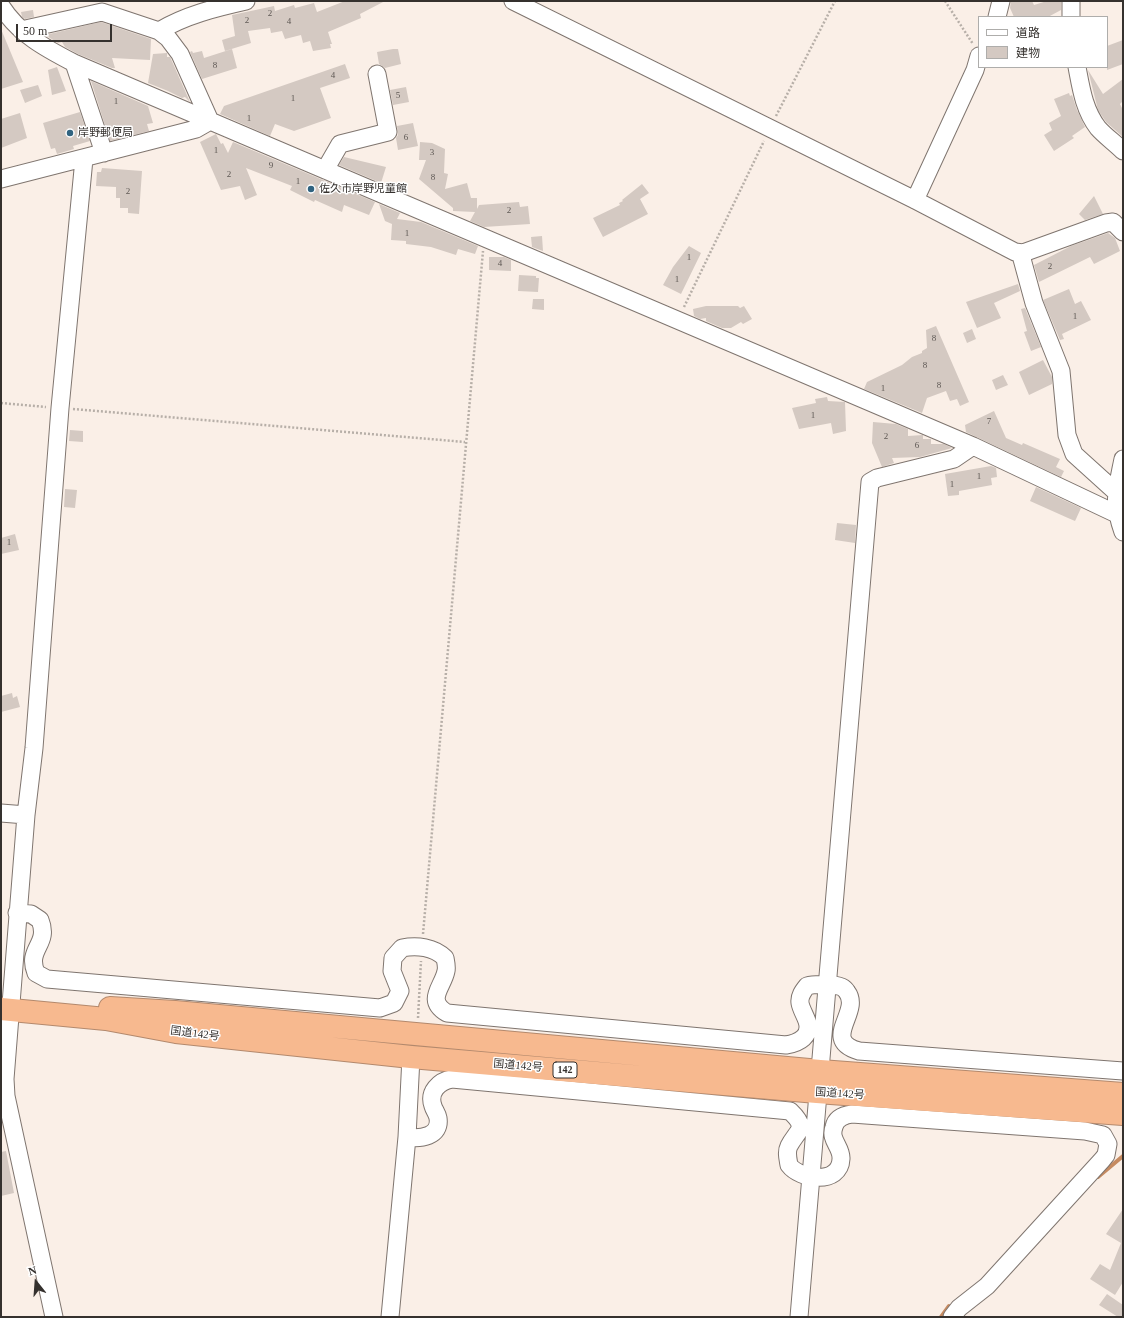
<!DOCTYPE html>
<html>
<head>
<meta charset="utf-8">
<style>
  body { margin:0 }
  #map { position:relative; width:1124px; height:1318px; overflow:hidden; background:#faefe7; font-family:"Times New Roman","Noto Sans JP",serif }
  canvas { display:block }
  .frame { position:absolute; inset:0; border:2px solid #35312e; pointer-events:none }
  .legend { position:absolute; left:978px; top:16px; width:130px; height:52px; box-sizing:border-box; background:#fff; border:1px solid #aeadab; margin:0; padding:5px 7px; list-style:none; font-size:12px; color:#35312e }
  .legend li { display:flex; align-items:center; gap:8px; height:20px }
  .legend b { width:20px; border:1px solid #aeadab }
  .north { position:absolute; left:16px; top:1262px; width:40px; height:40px; -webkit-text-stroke:3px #fff; paint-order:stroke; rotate:343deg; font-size:11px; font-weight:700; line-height:16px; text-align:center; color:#35312e }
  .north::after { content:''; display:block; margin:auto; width:14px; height:18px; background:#35312e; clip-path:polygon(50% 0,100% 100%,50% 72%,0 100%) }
  .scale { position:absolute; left:16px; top:24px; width:96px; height:18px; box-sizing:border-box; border:2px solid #35312e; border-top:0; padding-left:5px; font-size:12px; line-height:14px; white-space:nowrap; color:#35312e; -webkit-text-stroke:3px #fff; paint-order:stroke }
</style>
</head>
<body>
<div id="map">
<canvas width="1124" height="1318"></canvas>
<div class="frame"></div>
<ul class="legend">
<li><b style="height:5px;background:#fff"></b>道路</li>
<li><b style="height:11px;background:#d4c9c2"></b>建物</li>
</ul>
<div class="north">N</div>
<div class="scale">50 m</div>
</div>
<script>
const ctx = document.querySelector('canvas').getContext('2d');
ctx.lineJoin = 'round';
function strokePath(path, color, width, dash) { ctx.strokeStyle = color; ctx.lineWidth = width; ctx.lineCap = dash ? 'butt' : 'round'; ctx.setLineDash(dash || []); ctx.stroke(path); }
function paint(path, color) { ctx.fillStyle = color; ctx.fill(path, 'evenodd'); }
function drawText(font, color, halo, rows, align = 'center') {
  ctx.font = font + ' "Times New Roman","Noto Sans JP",serif'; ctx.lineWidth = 3; ctx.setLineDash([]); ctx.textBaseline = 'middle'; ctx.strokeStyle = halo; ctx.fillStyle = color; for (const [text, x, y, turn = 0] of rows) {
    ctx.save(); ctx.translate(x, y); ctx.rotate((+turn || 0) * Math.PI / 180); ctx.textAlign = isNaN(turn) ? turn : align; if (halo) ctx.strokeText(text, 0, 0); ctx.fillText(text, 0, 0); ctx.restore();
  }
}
strokePath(new Path2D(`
  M1098 1177 1123 1156
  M941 1317 949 1306`), '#c68b61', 4);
paint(new Path2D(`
  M345 1H385L360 14 361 18 328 32 332 44H330L331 48 313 51 310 41 303 43 301 35 285 39 282 31 271 33 270 28 248 31 251 43 225 51 222 40 235 36 232 15 274 6 275 11 294 5 295 8 314 3 317 12Z
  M1011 1H1032L1034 5 1047 1H1061V10L1048 17H1014L1010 8Z
  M33 10 34 17 25 19 22 17 21 12Z
  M101 22 151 39 150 60 112 58 115 68H112L78 54 65 47 62 42 58 43 45 35Z
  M1 29 23 82 1 89Z
  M1123 40V64L1107 70V46Z
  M232 49 237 68 202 79 190 52 192 51 193 53 202 51 204 58Z
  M393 49H398L401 64 385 68 379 64 377 52Z
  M167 53V57H170L171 59 190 102 185 97 182 98 168 91 148 83 153 54Z
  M345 64 350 78 320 88 331 118 294 131 275 124 270 136 220 114 224 106Z
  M57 67 66 91 52 95 48 70Z
  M1088 70 1103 94 1123 79V101L1120 104 1123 110V137L1106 122 1098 110Z
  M91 81 148 106 153 123 147 124 149 131 110 141Z
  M38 85 42 96 25 103 20 90Z
  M406 87 409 102 393 105 390 90Z
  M1069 93 1070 96 1072 95 1077 110 1085 127 1072 136 1074 138 1054 151 1044 135 1052 130 1049 123 1061 116 1054 99Z
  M80 112 90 141 73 146 74 149 57 154 55 148 51 149 43 123Z
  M20 113 27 138 1 148V119Z
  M413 123 418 146 398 150 396 138 398 135 397 126Z
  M216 134 221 144 223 143 228 153 233 142 375 202 369 215 344 205 342 212 315 200 314 202 290 190 292 186 246 168 257 195 245 200 240 186 221 190 200 142Z
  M420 142 432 143 445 149 444 173 448 174 445 189 467 183 471 198H477V209L479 205 519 202 520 207 528 206 530 224 484 227 470 221 475 212 453 211V208L419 179 426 160H419Z
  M344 157 386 167 381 183 339 165Z
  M102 168 142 171 139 214 128 213V208H120V198H116V187L96 186 97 172H101Z
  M642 184 649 193 640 199 648 214 603 237 593 218 620 205 619 203 623 201 622 200Z
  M1094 196 1103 214 1085 220 1079 214Z
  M379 204 400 213 397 219 421 222 478 246 475 254 458 249 456 255 431 247 406 244V241L391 240 392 224 385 221Z
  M1108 233 1115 238 1120 251 1094 264 1090 257 1039 282 1034 265 1071 246Z
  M542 236 543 251 532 247 531 237Z
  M689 246 701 253 681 294 663 285 673 267Z
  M489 257H504L511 260V271L489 270Z
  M519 275 536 276V278H539L538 292 518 291Z
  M1018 284 1020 291 994 303 1001 318 977 328 966 302Z
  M1069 289 1075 304 1081 301 1091 320 1062 334 1064 339 1060 340 1043 300Z
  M533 299H544V310L532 309Z
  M706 306H738L740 308 744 306 752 319 743 324 741 322 731 328H722L706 321V318L700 319 694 316 693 309Z
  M1025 308 1041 347 1031 351 1024 332 1027 331 1021 309Z
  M936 326 969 402 960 406 957 399 950 401 946 391 927 398 922 413 864 389 867 382 902 365 912 357 922 353V351L927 348 926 330Z
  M972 329 976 339 967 343 963 333Z
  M1043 360 1052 377V384L1029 395 1019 372Z
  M1003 375 1008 385 996 390 992 380Z
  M827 397 828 401 845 402 846 431 833 434 831 423 799 429 792 408 816 403 815 399Z
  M994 411 1006 438 1022 445 1023 443 1060 459 1056 467 1064 471 1061 477 966 432 965 425Z
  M873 422 896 424 908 429V436L923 435V439H931V444H944L952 448 920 457 892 458 894 463 882 467 872 443Z
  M70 430 83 431V442L69 441Z
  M991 466 996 468 997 477 991 478 992 485 959 491V495L948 496 945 474Z
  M1036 487 1081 508 1076 519 1075 521 1068 518 1030 501Z
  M65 489 77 490 75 508 64 507Z
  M837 523 856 525 855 543 835 540Z
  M15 534 19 550 1 554V538Z
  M12 693 13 698 17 696 20 707 1 712V696Z
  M6 1151 14 1193 1 1196V1152Z
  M1123 1209V1282L1115 1295 1090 1279 1100 1264 1110 1270 1121 1243 1106 1234Z
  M1107 1294 1123 1305V1317H1118L1099 1305Z`), '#d4c9c2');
const minor = new Path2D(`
  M513 1 915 200 1015 252 1023 253 1106 223 1113 222 1123 232
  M1 6C19 34 45 48 74 63L973 446 1123 517
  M997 17 1001 1
  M1071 17V1
  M159 31C186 15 215 8 246 1
  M74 63 104 153
  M1077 67C1081 88 1084 110 1098 128 1105 136 1115 143 1123 151
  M325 170 340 144 388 132 377 74
  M1 179 196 129 210 121 180 54 168 38 159 31 102 12 21 30
  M915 200 975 70 979 56
  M1023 253 1022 259 1034 303 1061 371 1067 435 1074 454 1116 492
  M1123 459C1117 489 1112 502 1123 532
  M1 813 26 815
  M17 913 31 914 40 920C50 945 26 948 36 973L47 979 380 1008 394 1003 400 991 392 971 393 958 402 948C417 945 434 947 445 958 446 963 447 967 446 971 443 987 425 1000 447 1013L786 1045C799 1043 812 1036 807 1021 805 1015 801 1009 800 1003 799 996 803 991 807 986 817 983 825 985 834 985 840 986 844 987 847 992 862 1012 820 1040 859 1051L1123 1071
  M407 1137C420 1139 441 1137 438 1118 437 1113 434 1110 433 1106 428 1092 439 1081 452 1079L790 1111C809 1129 797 1130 789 1146 786 1152 788 1159 789 1165 800 1180 840 1185 841 1159 842 1147 829 1140 834 1127 836 1118 844 1115 852 1114L1085 1131 1103 1135 1108 1144 1106 1155 1102 1160 987 1286 959 1308 952 1317
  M54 1317 6 1096 5 1079 26 815 34 748 60 408 84 159
  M390 1317 407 1137 411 1057
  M799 1317 870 482 877 478 954 459 973 446`);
const highway = new Path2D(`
  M110 1008 175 1012 820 1071 1123 1094
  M1 1009 106 1019 176 1032 411 1057 817 1092 1123 1114`);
strokePath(minor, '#7f756f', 19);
strokePath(highway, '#b3896d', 24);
strokePath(new Path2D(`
  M945 1 973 44
  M776 116 835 1
  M684 307 764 141
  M1 403 46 407
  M73 409 465 442
  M423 934 483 251
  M418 1018 421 961`), '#b7afa8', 2.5, [2, 2]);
strokePath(minor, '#fff', 17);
strokePath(highway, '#f7b98f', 22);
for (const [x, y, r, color] of [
  [70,133,4,"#306380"],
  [311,189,4,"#306380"]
]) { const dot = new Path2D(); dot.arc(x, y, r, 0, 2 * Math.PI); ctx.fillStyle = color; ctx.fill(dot); strokePath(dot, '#fff', 1.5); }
drawText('9px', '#5d5753', null, [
  ["2",270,14],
  ["2",247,21],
  ["4",289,22],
  ["8",215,66],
  ["4",333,76],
  ["5",398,96],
  ["1",293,99],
  ["1",116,102],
  ["1",249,119],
  ["6",406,138],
  ["1",216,151],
  ["3",432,153],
  ["9",271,166],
  ["2",229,175],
  ["8",433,178],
  ["1",298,182],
  ["2",128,192],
  ["2",509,211],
  ["1",407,234],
  ["1",689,258],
  ["4",500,264],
  ["2",1050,267],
  ["1",677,280],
  ["1",1075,317],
  ["8",934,339],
  ["8",925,366],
  ["8",939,386],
  ["1",883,389],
  ["1",813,416],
  ["7",989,422],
  ["2",886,437],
  ["6",917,446],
  ["1",979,477],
  ["1",952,485],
  ["1",9,543]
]);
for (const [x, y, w] of [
  [565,1070,24]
]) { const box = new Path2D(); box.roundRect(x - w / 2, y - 8, w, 16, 3); ctx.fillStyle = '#fff'; ctx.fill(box); strokePath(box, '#35312e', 1); }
drawText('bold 10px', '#35312e', null, [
  ["142",565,1070]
]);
drawText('11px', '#35312e', '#fff', [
  ["岸野郵便局",78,133],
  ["佐久市岸野児童館",319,189]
], 'left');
drawText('11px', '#35312e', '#fff', [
  ["国道142号",195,1034,7],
  ["国道142号",518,1066,5],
  ["国道142号",840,1094,4]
]);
</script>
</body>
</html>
